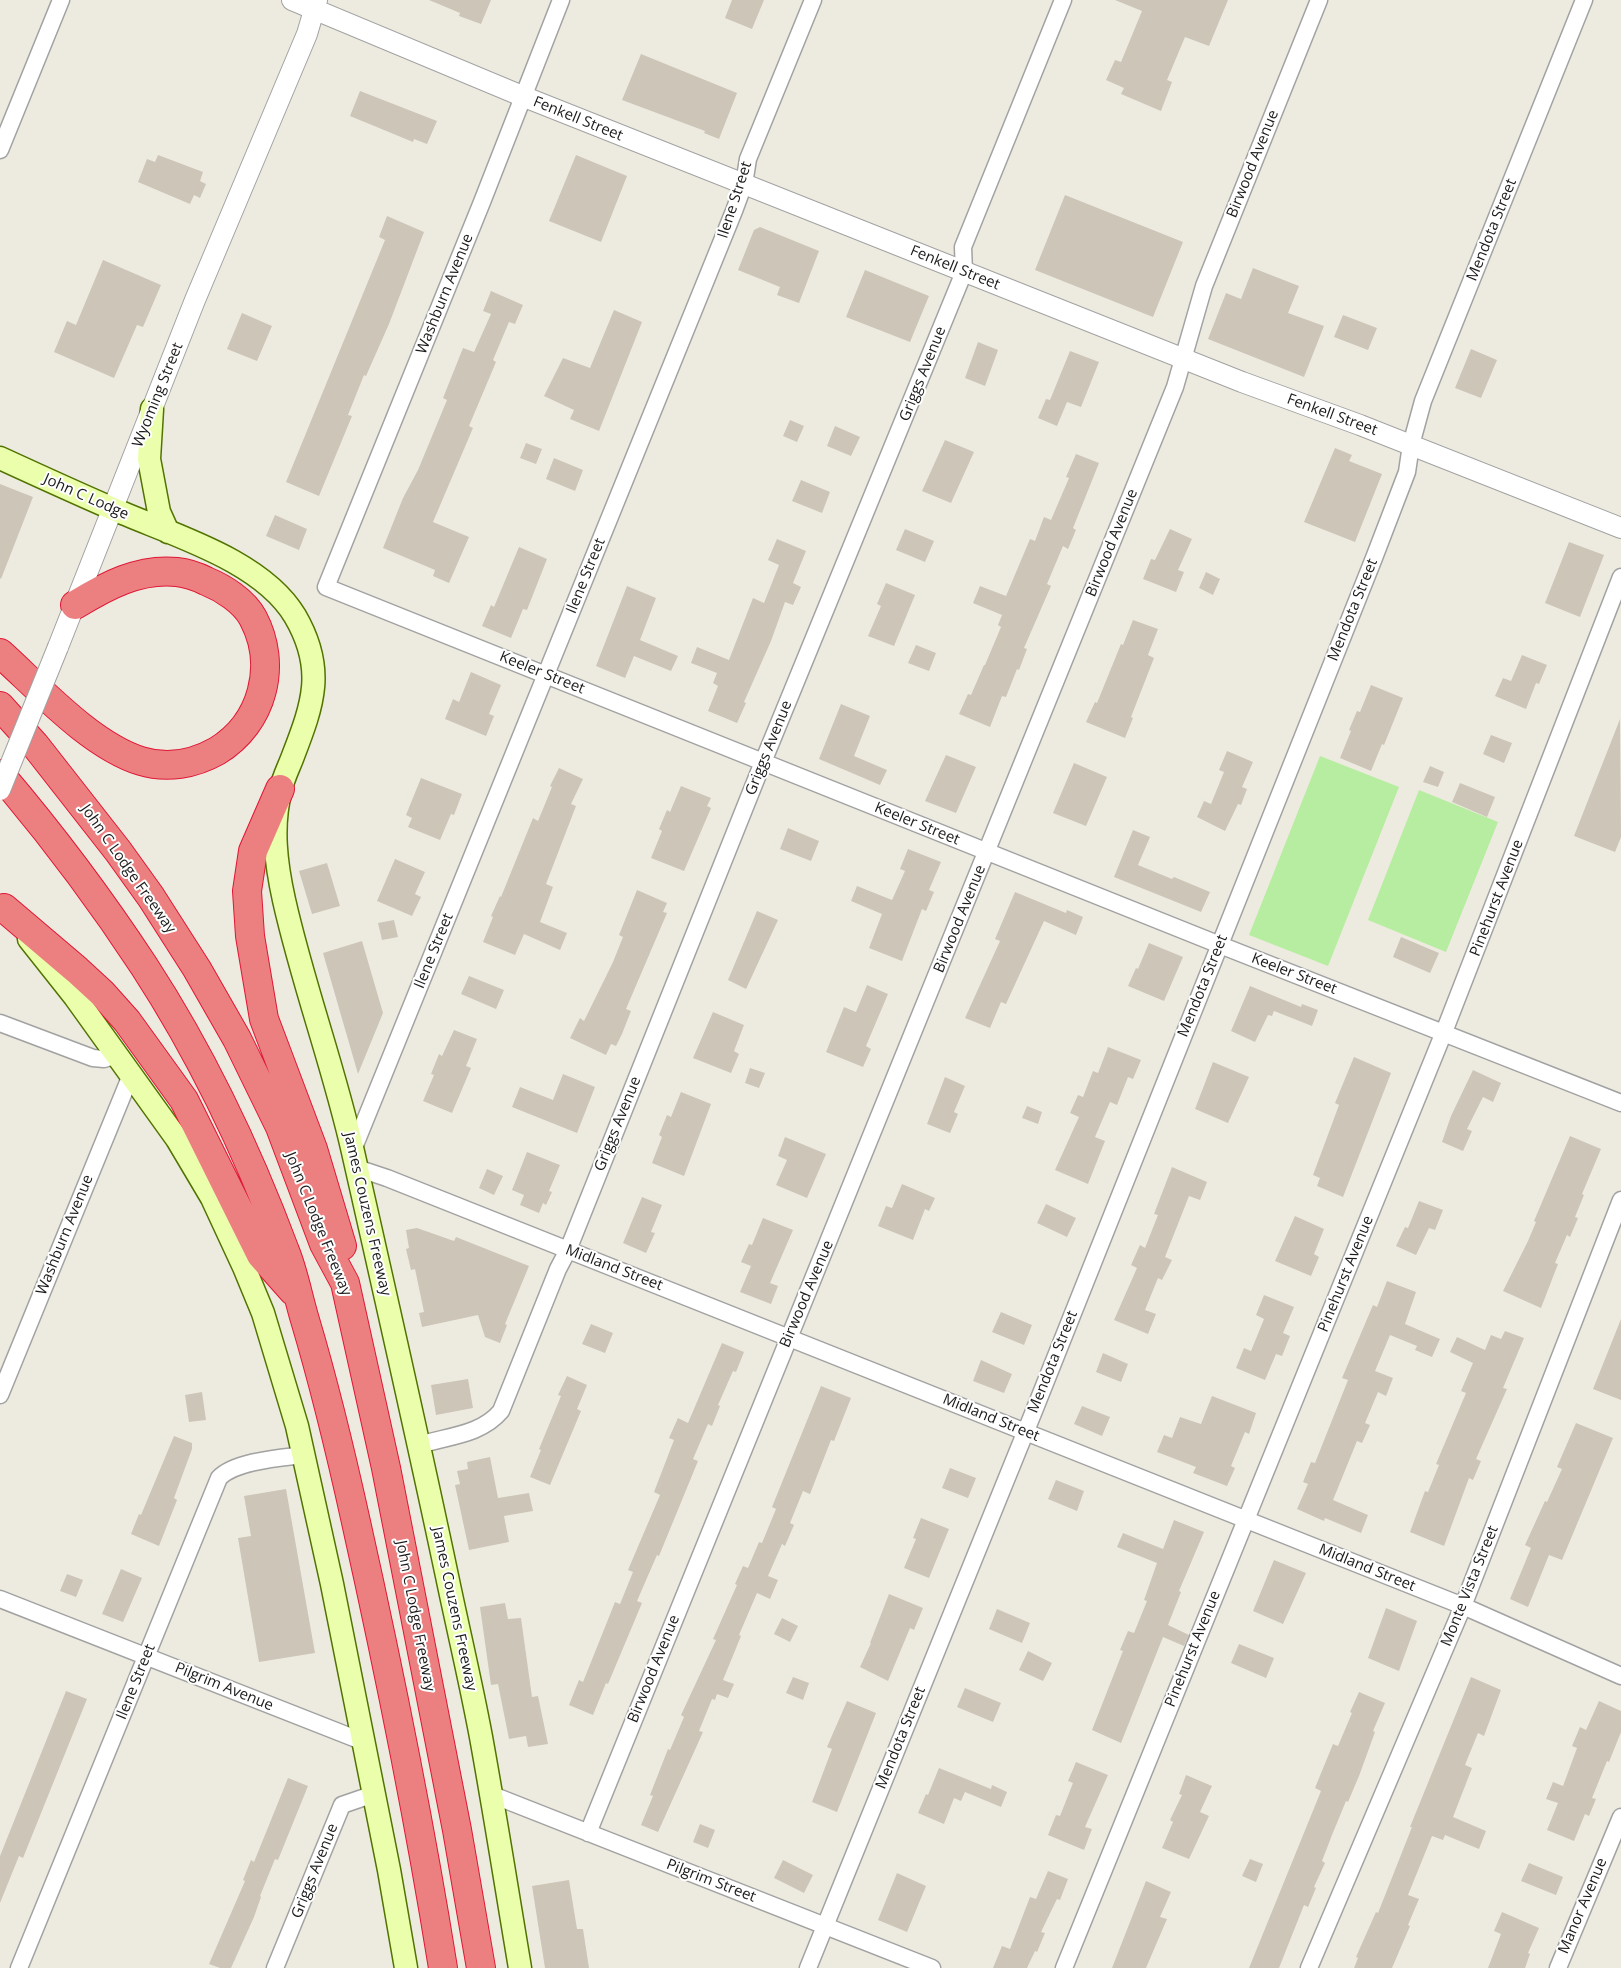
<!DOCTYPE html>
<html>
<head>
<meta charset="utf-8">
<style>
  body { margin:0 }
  canvas { display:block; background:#edebdf }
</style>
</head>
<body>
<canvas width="1621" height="1968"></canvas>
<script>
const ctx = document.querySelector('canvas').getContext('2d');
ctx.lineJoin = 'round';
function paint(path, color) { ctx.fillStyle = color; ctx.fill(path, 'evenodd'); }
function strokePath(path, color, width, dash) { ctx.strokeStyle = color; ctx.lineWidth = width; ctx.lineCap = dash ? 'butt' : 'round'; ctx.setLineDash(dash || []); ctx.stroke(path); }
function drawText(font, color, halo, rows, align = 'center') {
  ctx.font = font + ' "Open Sans",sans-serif'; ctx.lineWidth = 4; ctx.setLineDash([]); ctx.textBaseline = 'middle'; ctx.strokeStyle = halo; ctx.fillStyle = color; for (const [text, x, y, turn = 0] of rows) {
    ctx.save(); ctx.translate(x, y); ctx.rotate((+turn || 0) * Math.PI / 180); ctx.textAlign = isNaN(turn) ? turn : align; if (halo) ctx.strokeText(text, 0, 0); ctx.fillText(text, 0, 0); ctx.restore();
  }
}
paint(new Path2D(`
  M1320 756 1399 787 1328 966 1249 935Z
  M1419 790 1498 822 1446 952 1368 920Z`), '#b7eda0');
paint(new Path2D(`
  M429 0H491L481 24 459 16 460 13Z
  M732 0H764L752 29 725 18Z
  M1115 0H1228L1209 46 1185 37 1167 80 1172 82 1161 111 1121 94 1124 88 1106 80 1115 60 1121 62 1142 11Z
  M641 54 737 93 719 139 704 133 705 131 622 100Z
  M360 91 437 121 427 144 414 139 413 142 350 116Z
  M158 155 203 172 200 181 206 184 200 198 194 195 190 204 138 182 147 159 155 162Z
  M576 155 627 176 601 242 549 221Z
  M1065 195 1183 242 1153 317 1035 270Z
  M387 216 424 232 389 324 366 376 364 375 348 415 352 416 319 496 286 482 385 240 379 237Z
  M760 227 819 251 799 303 777 295 780 287 738 270 754 230Z
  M103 260 161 285 143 327 137 325 114 378 54 352 67 321 76 325Z
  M1253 268 1299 286 1288 313 1324 326 1304 377 1208 339 1226 293 1241 299Z
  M865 270 929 296 910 342 846 317Z
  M491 291 523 305 515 324 509 322 493 360 496 362 469 426 473 428 433 522 469 537 449 583 433 576 435 570 383 548 403 498 418 470 447 400 443 398 463 348 474 352 491 314 483 311Z
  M614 310 642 322 599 431 570 419 574 410 544 396 563 358 590 368Z
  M242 313 272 326 257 361 227 349Z
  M1343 315 1377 328 1368 350 1334 337Z
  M978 342 998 350 985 386 965 378Z
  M1471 349 1497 360 1481 398 1455 388Z
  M1070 351 1099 362 1081 407 1067 402 1057 426 1038 418 1046 399 1050 400Z
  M790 420 804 426 797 442 783 436Z
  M835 426 860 437 851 456 827 446Z
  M945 440 974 452 951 503 922 491Z
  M526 443 542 449 536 464 520 458Z
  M1335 448 1352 455 1349 461 1382 474 1355 542 1304 522Z
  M1076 454 1099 463 1073 528 1076 530 1068 549 1063 546 1047 584 1051 586 1024 648 1027 649 1019 670 1017 669 1006 697 1002 696 990 727 959 714 968 694 971 695 984 665H985L1001 627 998 625 1002 615 973 603 980 586 1006 596 1030 539 1035 541 1044 517 1051 520 1069 478 1066 477Z
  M554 458 583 470 575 491 546 479Z
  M801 480 830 492 822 513 792 501Z
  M0 484 33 497 1 579 0 578Z
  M275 515 307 529 299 550 266 536Z
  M905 529 934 541 925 562 896 550Z
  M1170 529 1192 539 1178 570 1184 572 1176 592 1143 579 1151 559 1155 560Z
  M777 539 806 551 793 583 801 587 793 605 785 602 771 641 744 702 746 703 737 723 708 711 718 686 713 683 717 673 691 663 697 647 729 660 753 598 764 603 779 565 768 560Z
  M1569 542 1604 555 1580 617 1545 603Z
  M519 547 547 559 527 610 523 609 511 638 482 626 491 605 494 607Z
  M1206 572 1220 579 1213 595 1199 588Z
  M886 583 915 595 894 646 868 636 881 606 877 604Z
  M627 586 656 598 640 640 678 656 671 671 634 656 625 678 596 666Z
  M1133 620 1158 629 1148 655 1154 658 1131 717 1133 718 1125 738 1086 722 1095 702 1097 703 1121 644 1123 645Z
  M916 645 936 653 929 671 908 663Z
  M1522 655 1547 665 1539 684 1536 683 1526 709 1495 696 1503 678 1511 681Z
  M471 672 501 685 489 714 494 716 486 736 445 719 453 699 459 702Z
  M1371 685 1403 698 1384 745 1382 744 1371 771 1340 758 1351 731 1349 730 1357 711 1360 712Z
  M841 704 870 716 854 756 887 770 880 785 819 759Z
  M1620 719 1621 837 1615 852 1574 836Z
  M1491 735 1512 743 1504 763 1483 754Z
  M1227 751 1253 762 1242 787 1247 789 1241 805 1238 804 1225 831 1197 817 1204 801 1211 804 1224 772 1219 770Z
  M946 755 976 767 956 813 925 801Z
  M1074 763 1107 777 1086 826 1053 813Z
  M1430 766 1444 772 1438 787 1423 782Z
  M559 768 583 779 571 804 576 806 546 884 553 887 540 922 567 933 560 950 524 934 515 955 483 942 493 917 491 916 500 896 501 897 533 818 538 821 552 787 550 786Z
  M421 778 462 794 454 815 451 814 440 840 408 827 412 818 406 815Z
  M1460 783 1495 797 1487 817 1452 802Z
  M681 786 711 798 707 806 711 808 684 871 651 858 662 831 659 829 667 810 670 812Z
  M788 828 819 841 811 861 780 849Z
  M1133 830 1150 837 1138 865 1172 879 1174 877 1210 892 1201 912 1114 877Z
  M908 849 941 862 929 890 934 892 926 911 922 909 902 961 869 948 882 914 851 901 857 886 892 900 905 871 900 869Z
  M395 859 425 872 415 894 421 897 412 916 377 901Z
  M327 863 340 906 312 914 299 871Z
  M637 890 667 903 663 912 667 913 626 1009 631 1011 622 1034 616 1046 611 1044 606 1055 570 1038 580 1018 584 1021 613 962 623 937 619 935Z
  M1015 892 1066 913 1067 910 1083 917 1076 935 1044 921 1006 1004 1001 1002 990 1028 965 1018 1000 941 995 939Z
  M757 911 778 920 746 989 728 980Z
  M394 920 398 937 382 940 378 923Z
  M1401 937 1439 953 1430 973 1393 957Z
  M362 941 383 1013 358 1074 323 953Z
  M1149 943 1183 957 1164 1001 1128 986 1136 968 1138 969Z
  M469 976 504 990 496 1009 461 994Z
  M867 985 888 994 866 1046 871 1049 863 1067 826 1052 844 1007 856 1012Z
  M1250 986 1301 1007 1302 1004 1318 1010 1312 1026 1274 1011 1272 1016 1268 1015 1255 1042 1231 1031Z
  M713 1012 744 1025 734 1051 739 1054 731 1073 693 1058Z
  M454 1030 477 1039 466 1066 471 1068 452 1113 423 1101 434 1075 431 1074 439 1054 442 1056Z
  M1108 1047 1141 1060 1133 1079 1128 1077 1117 1105 1110 1102 1095 1137 1105 1141 1088 1184 1055 1170 1079 1117 1070 1113 1078 1095 1083 1097 1093 1071 1098 1073Z
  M1354 1057 1391 1073 1343 1197 1317 1186 1320 1178 1313 1175 1339 1105 1335 1103Z
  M1213 1062 1249 1077 1228 1123 1195 1109Z
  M750 1068 765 1073 759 1088 745 1083Z
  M1473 1070 1501 1083 1493 1102 1483 1097 1467 1129 1472 1131 1463 1151 1442 1142 1451 1116Z
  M563 1074 595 1087 577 1133 512 1107 520 1087 553 1100Z
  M945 1077 965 1086 954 1112 958 1114 950 1133 927 1124Z
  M681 1092 711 1104 684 1176 652 1163 662 1137 659 1135 667 1115 671 1117Z
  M1027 1106 1042 1112 1038 1124 1022 1118Z
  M1570 1136 1601 1149 1582 1194 1584 1195 1575 1217 1578 1218 1570 1237 1567 1235 1555 1263 1558 1264 1541 1308 1503 1291 1528 1241 1536 1222 1534 1221Z
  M785 1137 826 1154 807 1198 776 1185 787 1160 778 1156Z
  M527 1152 560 1165 549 1191 552 1192 546 1205 543 1203 539 1213 520 1205 524 1195 512 1190Z
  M1172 1167 1207 1182 1200 1200 1189 1196 1176 1229 1165 1257 1172 1260 1162 1280 1158 1278 1145 1310 1156 1314 1148 1334 1114 1320 1137 1268 1131 1265 1140 1245 1145 1248 1158 1215 1154 1214Z
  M487 1169 503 1176 494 1195 479 1188Z
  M902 1184 935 1198 929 1211 925 1209 913 1240 878 1226 886 1206 892 1208Z
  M642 1197 662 1205 651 1232 655 1233 646 1253 623 1243Z
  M1419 1201 1443 1210 1435 1230 1429 1228 1416 1255 1396 1246 1405 1227 1408 1228Z
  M1046 1204 1076 1218 1067 1237 1037 1223Z
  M1295 1216 1324 1229 1314 1254 1319 1257 1311 1276 1275 1261Z
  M763 1218 793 1230 770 1283 778 1286 771 1304 740 1292 751 1266 741 1262 749 1244 752 1245Z
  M417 1228 454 1241 456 1237 529 1266 505 1324 507 1325 500 1343 485 1337 478 1315 422 1327 419 1313 424 1312 415 1269 411 1270 406 1249 409 1248 406 1230Z
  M1387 1281 1416 1292 1405 1324 1440 1339 1432 1357 1415 1350 1417 1346 1390 1335 1375 1371 1393 1378 1386 1396 1378 1392 1365 1423 1370 1425 1362 1443 1357 1441 1333 1500 1368 1515 1361 1533 1325 1518 1324 1521 1297 1509 1308 1484 1303 1482 1311 1462 1315 1463 1348 1380 1342 1378 1373 1305 1377 1307Z
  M1264 1295 1294 1307 1283 1333 1290 1336 1282 1356 1276 1354 1265 1380 1236 1368 1244 1348 1251 1351 1264 1319 1256 1315Z
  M1001 1312 1032 1325 1024 1345 992 1332Z
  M1621 1319V1400L1593 1389Z
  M591 1324 613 1333 605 1353 582 1344Z
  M1505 1331 1524 1338 1503 1388 1507 1389 1476 1459 1481 1461 1473 1480 1469 1478 1444 1546 1410 1532 1425 1491 1428 1492 1439 1465 1436 1464 1466 1393 1461 1391 1473 1363 1450 1352 1457 1337 1485 1350 1491 1335 1501 1339Z
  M722 1343 744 1352 736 1372 733 1371 718 1405 720 1406 712 1426 708 1424 693 1459 698 1461 659 1556 657 1555 637 1601 642 1603 608 1684 606 1683 593 1715 569 1705 579 1680 583 1682 615 1602 620 1604 633 1572 628 1570 660 1495 654 1492 674 1440 669 1438 678 1418 688 1423Z
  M1103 1353 1128 1364 1121 1382 1096 1372Z
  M981 1360 1012 1374 1004 1393 973 1381Z
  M567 1376 587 1385 577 1409 581 1411 550 1485 530 1477 541 1450 539 1449 561 1396 558 1395Z
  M468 1379 473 1408 436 1415 431 1385Z
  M821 1386 851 1398 834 1441 831 1440 810 1494 803 1491 790 1523 794 1525 785 1546 782 1544 768 1576 778 1580 770 1599 757 1593 739 1635 741 1636 723 1680 734 1684 728 1698 717 1694 715 1700 712 1699 699 1731 703 1732 658 1832 641 1825 653 1796 650 1795 668 1749 670 1750 684 1717 681 1715 716 1640 713 1639 737 1585 735 1584 743 1566 748 1568 759 1542 762 1543 776 1509 772 1507Z
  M202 1392 206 1420 189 1422 185 1395Z
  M1212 1396 1256 1413 1249 1434 1245 1432 1231 1466 1235 1468 1227 1486 1193 1473 1196 1467 1157 1452 1164 1435 1172 1438 1180 1417 1201 1424Z
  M1082 1406 1110 1417 1102 1436 1074 1424Z
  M1576 1423 1613 1438 1562 1560 1549 1555 1528 1607 1510 1599 1531 1548 1525 1545 1545 1501 1547 1502 1562 1469 1557 1467Z
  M174 1436 192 1443V1449L174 1498 177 1500 159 1546 131 1534 139 1514 141 1515Z
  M490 1457 498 1498 529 1493 533 1511 504 1516 509 1542 469 1550 455 1485 460 1484 457 1471 468 1469 467 1462Z
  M950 1468 976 1478 968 1498 942 1488Z
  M1056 1480 1084 1491 1077 1511 1048 1499Z
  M286 1489 315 1653 259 1662 238 1538 251 1536 244 1496Z
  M921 1518 949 1529 929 1578 904 1568 916 1539 913 1538Z
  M1174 1520 1204 1532 1179 1591 1181 1592 1168 1625 1189 1635 1184 1646 1163 1637 1121 1743 1092 1730 1123 1651 1120 1650 1128 1631 1134 1633 1147 1601 1144 1600 1157 1563 1117 1547 1123 1533 1163 1549Z
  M1274 1560 1306 1573 1283 1624 1253 1611Z
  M121 1569 142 1578 123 1622 102 1614Z
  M67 1574 83 1580 76 1597 60 1591Z
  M889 1594 923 1608 914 1630 910 1628 888 1681 860 1667 871 1643H870Z
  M505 1603 508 1619 521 1618 532 1697 538 1696 548 1744 528 1747 526 1736 509 1739 498 1684 491 1685 480 1607Z
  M1386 1608 1417 1621 1399 1671 1368 1658Z
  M997 1609 1030 1623 1022 1643 989 1629Z
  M782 1618 798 1626 790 1642 774 1634Z
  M1239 1644 1274 1658 1266 1678 1231 1663Z
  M1028 1651 1052 1663 1043 1681 1019 1670Z
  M793 1677 809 1683 803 1700 786 1693Z
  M1471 1677 1501 1690 1484 1736 1478 1733 1465 1765 1472 1768 1453 1817 1486 1831 1479 1849 1445 1835 1443 1840 1432 1836 1408 1895 1419 1899 1408 1925 1410 1926 1392 1968H1354L1358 1958 1356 1957 1376 1912 1378 1913 1412 1827H1410Z
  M965 1688 1001 1703 993 1722 957 1707Z
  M66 1691 87 1699 23 1858 19 1856 0 1903V1856Z
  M1359 1692 1385 1703 1373 1731 1375 1732 1359 1776 1348 1802 1346 1801 1332 1835 1322 1861 1325 1863 1314 1887 1316 1888 1308 1907 1304 1905 1279 1968H1249L1321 1791 1315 1788 1333 1744 1338 1746 1352 1713 1350 1712Z
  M847 1701 876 1713 837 1812 812 1802 832 1749 827 1747Z
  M1599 1701 1621 1711V1732L1609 1762 1607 1761 1592 1798 1596 1799 1589 1816 1585 1814 1574 1841 1547 1830 1558 1803 1546 1799 1553 1782 1563 1786 1577 1748 1572 1746 1580 1727 1586 1730Z
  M1076 1762 1108 1775 1085 1827 1092 1829 1084 1850 1048 1835 1056 1815 1060 1816 1073 1783 1068 1781Z
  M939 1768 991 1789 992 1785 1007 1792 1001 1807 965 1792 961 1801 954 1798 944 1824 918 1813 926 1794 928 1795Z
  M1186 1775 1212 1786 1200 1812 1209 1816 1189 1859 1162 1848 1173 1822 1170 1820 1182 1795 1179 1794Z
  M288 1778 308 1786 278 1860 275 1859 260 1896 261 1897 254 1917 231 1968H220L209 1964 245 1881 243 1880 251 1860 254 1862Z
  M700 1824 715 1830 708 1848 693 1842Z
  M1250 1859 1263 1864 1256 1882 1242 1876Z
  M783 1860 813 1875 804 1893 774 1878Z
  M1529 1863 1563 1877 1556 1895 1521 1881Z
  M1048 1871 1068 1879 1060 1900 1057 1899 1041 1932 1045 1933 1037 1952 1035 1951 1027 1968H993L1002 1946 1010 1949 1030 1897 1036 1899Z
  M897 1873 926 1886 907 1932 878 1920Z
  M569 1880 577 1929H583L589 1968H545L532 1886Z
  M1146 1881 1171 1892 1160 1917 1167 1919 1146 1968H1112Z
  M1502 1912 1539 1928 1528 1953 1530 1954 1525 1968H1488L1501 1934 1494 1931Z`), '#cdc5b8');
const minor = new Path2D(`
  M561 0 482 202 326 587 1220 945 1621 1103
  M0 150 61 0
  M0 1023 93 1058 104 1059 117 1055
  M353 1150 734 211 744 184 748 159 813 0
  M357 1168 387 1178 1463 1606 1621 1676
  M0 1395 131 1075
  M419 1445C448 1436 481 1435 501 1411L558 1269 568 1250 763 762 964 272 963 247 1063 0
  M0 1599 364 1742
  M490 1794 932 1968
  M588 1833 1175 387 1204 286 1319 0
  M19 1968 219 1478C235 1461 280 1458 304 1455
  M275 1968 342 1805 374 1794
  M808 1968 1034 1411 1374 558 1407 472 1411 445 1423 401 1584 0
  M1064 1968 1444 1032 1621 577
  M1309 1968 1463 1606 1621 1200
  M1558 1968 1621 1817`);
const tertiary = new Path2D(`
  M292 0 522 96 744 184 1242 382 1360 425 1621 528
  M58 647 195 300 307 34 317 0`);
const secondary = new Path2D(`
  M152 409 149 459 159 512 168 532
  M0 458C37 475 74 492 111 508 169 534 261 559 295 616 326 669 313 704 293 756 289 767 283 778 281 789 271 826 276 864 284 900 303 985 334 1067 353 1152 385 1293 417 1434 447 1576 458 1629 471 1683 481 1737 495 1814 507 1891 520 1968
  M29 939 75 997 177 1139 212 1198 244 1267 263 1313 297 1426 332 1584 389 1870 406 1968`);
const motorway = new Path2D(`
  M0 653C39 688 90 745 141 761 167 769 194 764 217 751 263 723 278 665 253 618 244 601 223 588 206 581 198 577 187 573 177 572 139 568 106 586 75 605
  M0 706 35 745 118 851 151 897 197 969 237 1039 280 1127 324 1244 345 1283 386 1468 457 1830 481 1968
  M0 774C52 835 100 899 144 966 202 1055 248 1152 285 1251 294 1273 298 1297 305 1320 325 1387 341 1454 356 1522 389 1670 419 1818 443 1968
  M280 789 253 851 247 891 250 936 264 1019 313 1149 342 1246
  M4 908 77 970 102 993 127 1021 184 1100 261 1255 293 1291`);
strokePath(minor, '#a2a2a2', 19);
strokePath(tertiary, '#a2a2a2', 22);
strokePath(secondary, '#517300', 25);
strokePath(motorway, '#e01736', 30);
strokePath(minor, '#fff', 16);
strokePath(tertiary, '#fff', 20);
strokePath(secondary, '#eafeac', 22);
strokePath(motorway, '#ec7f7f', 28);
const tertiaryBridge = new Path2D(`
  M0 790 58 647`);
strokePath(tertiaryBridge, '#a2a2a2', 22, []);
strokePath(tertiaryBridge, '#fff', 20);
drawText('15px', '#1b1b1b', '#fff', [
  ["Fenkell Street",578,119,22],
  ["Birwood Avenue",1253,164,-68],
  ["Ilene Street",735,200,-72],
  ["Mendota Street",1492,230,-68],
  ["Fenkell Street",955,268,22],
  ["Washburn Avenue",445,294,-68],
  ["Griggs Avenue",923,374,-68],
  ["Wyoming Street",158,395,-68],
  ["Fenkell Street",1332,415,20],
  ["John C Lodge",86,497,24],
  ["Birwood Avenue",1112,543,-68],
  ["Ilene Street",586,576,-68],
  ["Mendota Street",1353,610,-68],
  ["Keeler Street",542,673,22],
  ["Griggs Avenue",769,748,-68],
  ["Keeler Street",917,824,22],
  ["John C Lodge Freeway",128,869,55],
  ["Pinehurst Avenue",1497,898,-69],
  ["Birwood Avenue",960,919,-68],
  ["Ilene Street",434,951,-68],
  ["Keeler Street",1294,974,21],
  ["Mendota Street",1203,986,-68],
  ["Griggs Avenue",618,1124,-68],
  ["James Couzens Freeway",367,1214,77],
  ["John C Lodge Freeway",318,1224,68],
  ["Washburn Avenue",65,1235,-68],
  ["Midland Street",614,1268,21],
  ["Pinehurst Avenue",1346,1274,-68],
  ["Birwood Avenue",807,1294,-67],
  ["Mendota Street",1053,1362,-68],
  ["Midland Street",991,1418,22],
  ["Midland Street",1367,1568,22],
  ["Monte Vista Street",1470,1586,-68],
  ["James Couzens Freeway",454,1609,78],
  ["John C Lodge Freeway",415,1616,79],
  ["Pinehurst Avenue",1193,1649,-68],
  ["Birwood Avenue",654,1669,-68],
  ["Ilene Street",136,1682,-68],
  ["Pilgrim Avenue",224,1687,22],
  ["Mendota Street",901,1738,-68],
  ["Griggs Avenue",315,1871,-68],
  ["Pilgrim Street",711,1881,21],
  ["Manor Avenue",1583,1906,-67]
]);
</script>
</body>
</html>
